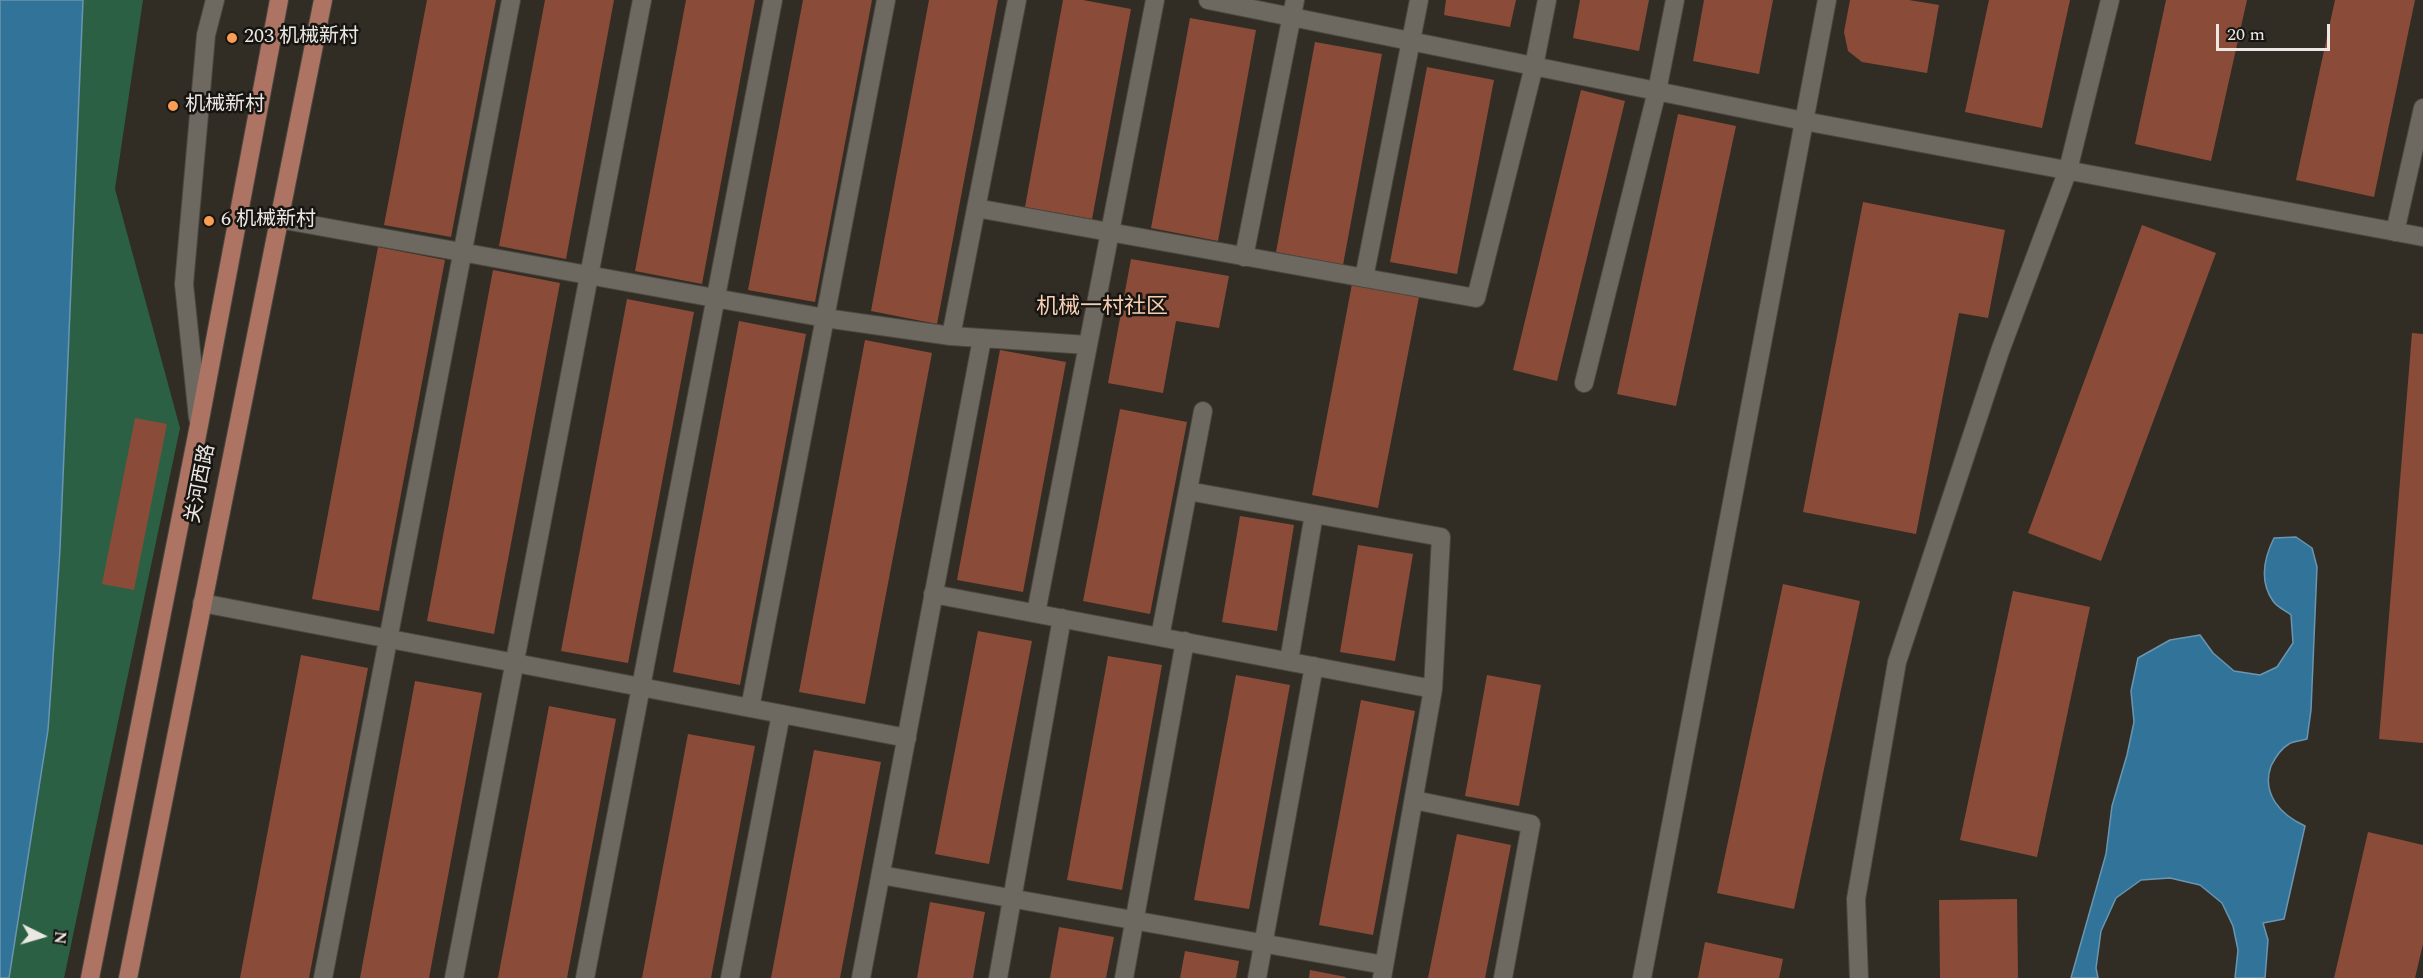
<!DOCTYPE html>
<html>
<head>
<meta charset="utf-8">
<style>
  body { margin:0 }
  #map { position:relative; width:2423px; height:978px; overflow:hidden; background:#312d25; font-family:Spectral,serif }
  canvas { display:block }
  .north { position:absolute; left:12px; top:906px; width:60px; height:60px; -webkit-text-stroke:4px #171512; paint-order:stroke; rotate:95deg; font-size:16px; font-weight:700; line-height:24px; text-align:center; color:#ebe8e3 }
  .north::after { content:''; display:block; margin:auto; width:21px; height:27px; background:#ebe8e3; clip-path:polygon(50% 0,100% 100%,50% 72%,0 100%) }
  .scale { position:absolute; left:2216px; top:24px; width:114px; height:27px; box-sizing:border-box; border:3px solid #ebe8e3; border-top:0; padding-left:8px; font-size:18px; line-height:21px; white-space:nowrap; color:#ebe8e3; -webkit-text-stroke:4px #171512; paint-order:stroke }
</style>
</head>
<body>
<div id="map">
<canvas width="2423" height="978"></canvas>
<div class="north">N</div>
<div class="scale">20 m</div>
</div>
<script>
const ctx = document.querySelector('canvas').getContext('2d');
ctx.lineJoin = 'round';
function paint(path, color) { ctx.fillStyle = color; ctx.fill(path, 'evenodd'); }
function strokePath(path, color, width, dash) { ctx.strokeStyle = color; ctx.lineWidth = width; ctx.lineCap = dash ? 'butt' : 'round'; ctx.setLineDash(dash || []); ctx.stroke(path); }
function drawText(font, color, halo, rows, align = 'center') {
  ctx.font = font + ' Spectral,"Noto Sans SC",serif'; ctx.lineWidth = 5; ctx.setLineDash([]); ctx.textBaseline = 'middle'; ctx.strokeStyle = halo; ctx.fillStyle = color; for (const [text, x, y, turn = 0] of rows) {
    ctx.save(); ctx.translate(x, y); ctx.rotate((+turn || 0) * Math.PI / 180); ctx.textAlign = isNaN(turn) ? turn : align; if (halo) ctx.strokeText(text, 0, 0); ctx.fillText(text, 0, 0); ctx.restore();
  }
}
paint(new Path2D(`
  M83 0H143L115 189 180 428 64 978H9L48 730 52 674 60 549Z`), '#2b6045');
const water = new Path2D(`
  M0 0H83L60 549 52 674 48 730 9 978H0Z
  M2296 537 2312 548 2317 567 2311 710 2307 739C2301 741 2293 741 2289 744 2280 749 2275 758 2271 766 2261 794 2281 815 2305 826L2284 919 2263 923 2268 940 2265 978H2235L2238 950 2233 926 2222 903 2200 885 2170 878 2141 880 2116 898 2101 931 2096 968 2098 978H2071L2106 854 2112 806 2127 755 2134 722 2131 691 2138 658 2170 640 2200 635 2213 653 2234 671 2260 675 2277 667 2293 643 2291 615C2286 611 2277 607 2273 601 2259 581 2264 558 2274 538Z`);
paint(water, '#32739a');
strokePath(water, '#6a96b0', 1.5);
paint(new Path2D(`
  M427 0H496L451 237 384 225Z
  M545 0H614L566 259 499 246Z
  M686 0H755L702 284 635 271Z
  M803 0H872L815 302 748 290Z
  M929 0H998L937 324 871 311Z
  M1063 0H1083L1131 9 1092 219 1025 207Z
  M1446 0H1516L1510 27 1444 15Z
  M1580 0H1649L1639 51 1573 38Z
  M1704 0H1773L1759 74 1693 61Z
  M1850 0H1909L1939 5 1927 73 1862 62 1848 51 1844 32Z
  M1989 0H2070L2042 128 1965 112Z
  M2166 0H2247L2211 161 2135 144Z
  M2335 0H2415L2374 197 2296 180Z
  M1190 18 1256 30 1218 241 1151 228Z
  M1315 42 1382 54 1343 265 1276 252Z
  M1427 67 1494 80 1457 274 1390 262Z
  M1581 90 1625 101 1557 381 1513 370Z
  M1678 114 1736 126 1676 406 1617 394Z
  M1863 202 2005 230 1988 318 1959 313 1916 534 1803 512Z
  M2142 225 2216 253 2101 561 2028 533Z
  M378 247 445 260 379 611 312 599Z
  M1131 259 1229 276 1219 328 1176 321 1163 393 1108 383Z
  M493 270 560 283 494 634 427 621Z
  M1352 284 1419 297 1378 508 1312 495Z
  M627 299 694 312 628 663 561 651Z
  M739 321 806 334 740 685 673 672Z
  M2412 333 2423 334V743L2379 739Z
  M865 340 932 353 865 704 799 692Z
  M1000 350 1066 362 1023 592 957 580Z
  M1120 409 1187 422 1150 614 1083 601Z
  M135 418 167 424 134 590 102 584Z
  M1240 516 1294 525 1277 631 1222 622Z
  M1358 545 1413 554 1395 661 1340 652Z
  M1783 584 1860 601 1794 909 1717 893Z
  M2013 591 2090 607 2037 857 1960 840Z
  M978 631 1032 641 989 864 935 854Z
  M301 655 368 668 309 978H240Z
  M1108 656 1162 665 1122 890 1067 880Z
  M1236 675 1290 685 1249 909 1194 900Z
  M1487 675 1541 685 1519 806 1465 796Z
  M415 681 482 693 429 978H360Z
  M1361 700 1415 711 1373 935 1319 925Z
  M549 706 616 719 567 978H498Z
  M688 734 755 746 711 978H642Z
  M814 750 881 762 840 978H771Z
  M2368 832 2423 845V944L2415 978H2334Z
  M1457 834 1511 845 1485 978H1428Z
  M2017 899 2018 978H1940L1939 900Z
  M930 902 985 912 973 978H917Z
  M1059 927 1114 937 1106 978H1050Z
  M1705 942 1783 959 1779 978H1698Z
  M1185 951 1239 961 1236 978H1180Z
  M1310 970 1346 977 1345 978H1309Z`), '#8a4c38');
const service = new Path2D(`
  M1208 0 1804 121 2423 237
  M976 208 1476 298 1534 66 1547 0
  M279 219 825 318 951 336 1088 345
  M2395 232 2423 108
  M1244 257 1295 0
  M1364 278 1419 0
  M951 336 1017 0
  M1584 383 1657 91 1675 0
  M198 418 184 284 206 35 215 0
  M1188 491 1441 537 1433 689 1382 978
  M933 594 1433 689
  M202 603 907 738
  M1036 613 1155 0
  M1160 637 1203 411
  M1289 661 1314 514
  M750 708 886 0
  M1414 800 1531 824 1503 978
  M881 875 1384 965
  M323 978 511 0
  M454 978 642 0
  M585 978 773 0
  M730 978 781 714
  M861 978 982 339
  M998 978 1062 618
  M1124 978 1185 641
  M1257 978 1314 666
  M1859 978 1856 899 1897 662 2000 351 2068 170 2110 0`);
const minor = new Path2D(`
  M1642 978 1827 0`);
const primary = new Path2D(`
  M90 978 199 425 279 0
  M128 978 323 0`);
strokePath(service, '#4b4841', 20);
strokePath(minor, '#4b4841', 20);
strokePath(primary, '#4b4841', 20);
strokePath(service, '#6e6960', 18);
strokePath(minor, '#6e6960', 18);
strokePath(primary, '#ae7463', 18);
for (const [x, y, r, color] of [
  [232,38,6,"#fc9d54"],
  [173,106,6,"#fc9d54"],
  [209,221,6,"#fc9d54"]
]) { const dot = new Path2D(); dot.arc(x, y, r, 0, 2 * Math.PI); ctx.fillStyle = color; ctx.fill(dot); strokePath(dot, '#171512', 2); }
drawText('20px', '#ebe8e3', '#171512', [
  ["203 机械新村",244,38],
  ["机械新村",185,106],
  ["6 机械新村",221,221]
], 'left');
drawText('20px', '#ebe8e3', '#171512', [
  ["关河西路",202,484,-79]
]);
drawText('22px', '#f7ceb2', '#171512', [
  ["机械一村社区",1102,309]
]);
</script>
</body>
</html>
